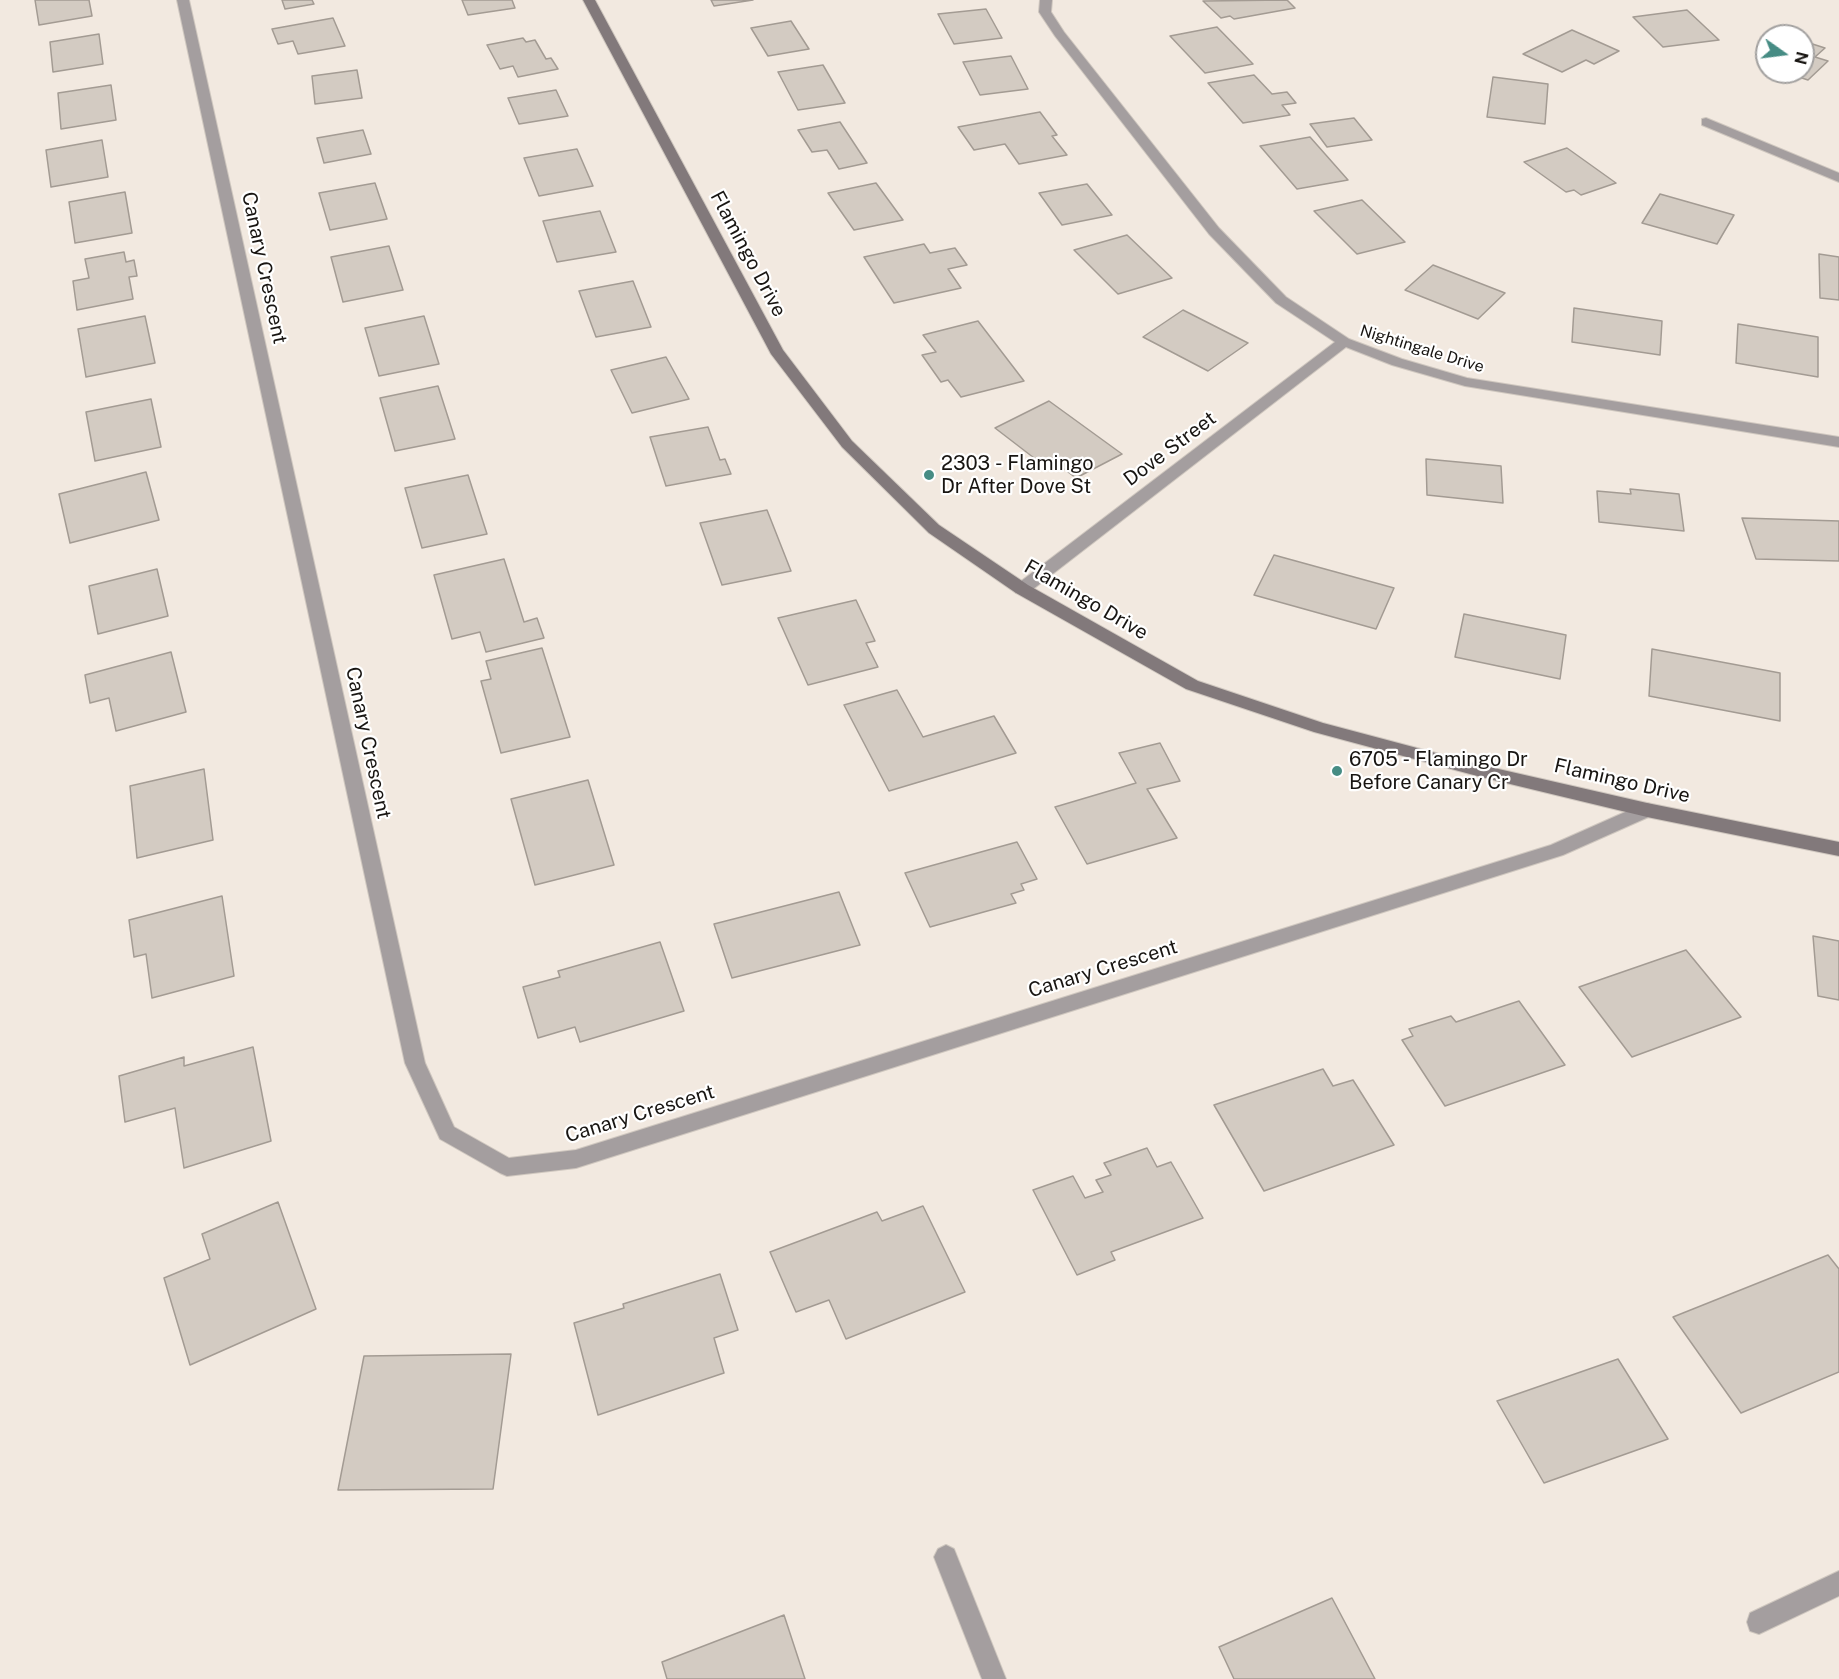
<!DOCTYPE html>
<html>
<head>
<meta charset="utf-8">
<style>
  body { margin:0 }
  #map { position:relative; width:1839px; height:1679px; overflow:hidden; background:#f2e9e0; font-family:"Public Sans",sans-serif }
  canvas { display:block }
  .north { position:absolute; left:1755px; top:24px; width:60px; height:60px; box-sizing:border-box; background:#fff; border:2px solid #a3a1a0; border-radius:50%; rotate:104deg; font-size:16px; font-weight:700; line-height:24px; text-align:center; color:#181512 }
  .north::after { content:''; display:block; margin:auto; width:21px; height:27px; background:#468c84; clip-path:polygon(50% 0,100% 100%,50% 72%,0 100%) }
</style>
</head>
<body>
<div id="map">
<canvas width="1839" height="1679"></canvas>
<div class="north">N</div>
</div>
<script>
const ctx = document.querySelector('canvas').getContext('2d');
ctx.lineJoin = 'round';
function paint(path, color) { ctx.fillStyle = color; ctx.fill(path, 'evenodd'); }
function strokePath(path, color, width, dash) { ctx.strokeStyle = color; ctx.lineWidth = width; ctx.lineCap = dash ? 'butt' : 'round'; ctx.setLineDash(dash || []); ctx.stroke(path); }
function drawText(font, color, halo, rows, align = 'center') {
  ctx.font = font + ' "Public Sans",sans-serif'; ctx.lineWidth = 4.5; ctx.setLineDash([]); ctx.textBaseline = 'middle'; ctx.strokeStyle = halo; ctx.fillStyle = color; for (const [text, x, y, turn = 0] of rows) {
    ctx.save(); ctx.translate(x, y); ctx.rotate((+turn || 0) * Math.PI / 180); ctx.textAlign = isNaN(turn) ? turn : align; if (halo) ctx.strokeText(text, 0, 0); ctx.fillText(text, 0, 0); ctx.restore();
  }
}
const building = new Path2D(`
  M35 0H89L92 16 39 25Z
  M282 0H312L314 4 285 9Z
  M462 0H512L515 8 468 15Z
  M711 0H753L714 6Z
  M1287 0 1295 8 1234 19 1230 16 1221 18 1203 1Z
  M986 9 1002 38 954 44 938 14Z
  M1687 10 1719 40 1663 47 1633 17Z
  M333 18 345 46 298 54 293 41 278 44 272 29Z
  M791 21 809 49 768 56 751 28Z
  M1217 27 1253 64 1205 73 1170 36Z
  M1572 30 1619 51 1594 64 1586 60 1562 72 1523 54Z
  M99 34 103 64 53 72 50 42Z
  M523 38 526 42 535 40 546 59 551 58 558 69 518 77 513 66 500 69 487 45Z
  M1803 41 1825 48 1815 57 1828 61 1808 80 1783 72H1803Z
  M1011 56 1028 89 980 95 963 62Z
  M823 65 845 103 798 110 778 72Z
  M357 70 362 98 315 104 312 76Z
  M1254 75 1272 94 1287 92 1296 103 1282 105 1290 115 1243 123 1208 83Z
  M1493 77 1548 84 1545 124 1487 117Z
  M111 85 116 120 61 129 58 93Z
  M556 90 568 116 519 124 508 98Z
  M1040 112 1057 135 1052 136 1067 155 1019 164 1005 144 974 150 958 127Z
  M1354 118 1372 140 1327 147 1310 124Z
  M840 122 867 163 839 169 827 150 812 152 798 130Z
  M363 130 371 154 324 163 317 138Z
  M1310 137 1348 180 1297 189 1260 146Z
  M102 140 108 177 51 187 46 150Z
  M1567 148 1616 183 1581 195 1574 190 1566 192 1524 162Z
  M577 149 593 186 539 196 524 158Z
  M375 183 387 219 330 230 319 193Z
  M876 183 903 220 854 230 828 193Z
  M1087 184 1112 215 1062 225 1039 193Z
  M125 192 132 233 75 243 69 202Z
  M1660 194 1734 215 1717 244 1642 223Z
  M1362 200 1405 242 1357 254 1314 211Z
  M600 211 616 252 557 262 543 221Z
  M1127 235 1172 278 1118 294 1074 250Z
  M924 244 930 253 955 248 967 265 948 269 961 288 894 303 864 257Z
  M389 246 403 290 343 302 331 257Z
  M124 252 126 262 134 260 137 276 129 277 133 299 77 310 73 281 89 278 85 259Z
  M1819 254 1839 257V300L1820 298Z
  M1433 265 1505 293 1478 319 1405 290Z
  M633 281 651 327 596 337 579 291Z
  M1574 308 1662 321 1660 355 1572 342Z
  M1183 310 1248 343 1208 371 1143 337Z
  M145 316 155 363 86 377 78 329Z
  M424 316 439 364 379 376 365 328Z
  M978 321 1024 381 961 397 948 380 941 382 922 355 936 352 923 335Z
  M1738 324 1818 337V377L1736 363Z
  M666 357 689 399 632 413 611 370Z
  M438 386 455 439 395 451 380 398Z
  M151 399 161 447 95 461 86 412Z
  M1049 401 1122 454 1076 478 1060 466 1051 471 995 428Z
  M708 427 720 460 725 459 731 474 666 486 650 437Z
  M1426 459 1501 466 1503 503 1427 495Z
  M146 472 159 520 70 543 59 494Z
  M468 475 487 534 422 548 405 488Z
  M1630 489 1679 494 1684 531 1599 522 1597 491 1631 494Z
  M767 510 791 571 722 585 700 523Z
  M1742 518 1839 521V561L1756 559Z
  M1274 555 1394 588 1376 629 1254 595Z
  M504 559 524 622 537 618 544 638 486 652 480 632 452 639 434 575Z
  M157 569 168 616 98 634 89 586Z
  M856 600 875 641 866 643 878 667 808 685 778 618Z
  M1464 614 1566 635 1560 679 1455 657Z
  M542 648 570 737 501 753 481 681 491 679 486 661Z
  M1652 649 1780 673V721L1649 696Z
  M171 652 186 712 116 731 109 698 90 703 85 675Z
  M897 690 923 737 994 716 1016 753 889 791 844 705Z
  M1160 743 1180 781 1147 789 1177 838 1087 864 1055 807 1136 783 1119 753Z
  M204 769 213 840 137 858 130 786Z
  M588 780 614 865 535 885 511 799Z
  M1017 842 1037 879 1021 884 1024 890 1011 894 1016 903 930 927 905 873Z
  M839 892 860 945 732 978 714 924Z
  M222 896 234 976 152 998 146 954 134 957 129 920Z
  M1813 936 1839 941V1000L1818 996Z
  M660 942 684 1011 580 1042 575 1027 538 1038 523 987 560 977 558 971Z
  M1686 950 1741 1017 1632 1057 1579 987Z
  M1519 1001 1565 1065 1445 1106 1402 1040 1413 1036 1409 1029 1451 1016 1456 1022Z
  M253 1047 271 1141 184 1168 175 1108 125 1122 119 1076 184 1057V1066Z
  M1323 1069 1333 1086 1353 1080 1394 1145 1264 1191 1214 1105Z
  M1147 1148 1157 1167 1171 1162 1203 1218 1111 1252 1115 1260 1077 1275 1033 1190 1073 1176 1085 1198 1103 1192 1096 1180 1111 1175 1104 1163Z
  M278 1202 316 1309 190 1365 164 1278 210 1259 202 1234Z
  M923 1206 965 1292 846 1339 829 1300 796 1312 770 1252 877 1212 882 1221Z
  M1828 1255 1839 1269V1372L1741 1413 1673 1317Z
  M720 1274 738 1330 714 1338 724 1373 598 1415 574 1323 624 1308 623 1304Z
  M511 1354 493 1489 338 1490 364 1356Z
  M1618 1359 1668 1439 1544 1483 1497 1401Z
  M1332 1598 1375 1679H1234L1219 1647Z
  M784 1615 805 1679H667L662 1662Z`);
paint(building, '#d3cbc2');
strokePath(building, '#a39b93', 1.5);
const street = new Path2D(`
  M177 0H189L425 1063 454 1127 509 1158 576 1150 1551 845 1641 805 1647 803 1653 805 1656 810 1653 815 1563 855 576 1168 507 1176 500 1173 440 1139 405 1063Z
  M1040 0H1052L1051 12 1064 32 1219 228 1286 297 1349 339 1402 359 1467 378 1839 437V447L1465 386 1392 365 1346 347 1028 593H1016L1014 589 1016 585 1335 342 1276 303 1209 234 1055 36 1039 12Z
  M1706 118 1839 173V182L1702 125V119Z
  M946 1545 954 1549 1006 1679H982L934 1557 938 1549Z
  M1839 1571V1596L1759 1634 1750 1631 1747 1622 1750 1613Z`);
const secondary = new Path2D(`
  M583 0H595L783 350 852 441 939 525 1028 585 1198 681 1323 723 1481 765 1647 803 1839 842V856L1647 817 1481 777 1314 732 1186 689 1016 593 929 533 842 447 771 354Z`);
strokePath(street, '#cfc7bf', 2);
strokePath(secondary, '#cfc7bf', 2);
paint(street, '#a49e9f');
paint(secondary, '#82797b');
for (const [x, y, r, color] of [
  [929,475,6,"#468c84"],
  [1337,771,6,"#468c84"]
]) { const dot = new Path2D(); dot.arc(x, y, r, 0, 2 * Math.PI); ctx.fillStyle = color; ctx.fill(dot); strokePath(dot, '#fff', 2); }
drawText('16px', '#181512', '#fff', [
  ["Nightingale Drive",1422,349,17]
]);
drawText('20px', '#181512', '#fff', [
  ["Flamingo Drive",748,254,62],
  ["Canary Crescent",264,268,78],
  ["Dove Street",1170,449,-37],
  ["Flamingo Drive",1086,600,30],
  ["Canary Crescent",368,743,78],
  ["Flamingo Drive",1622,781,13],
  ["Canary Crescent",1103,969,-17],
  ["Canary Crescent",640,1114,-17]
]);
drawText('20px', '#181512', '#fff', [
  ["2303 - Flamingo",941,464],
  ["Dr After Dove St",941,487],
  ["6705 - Flamingo Dr",1349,760],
  ["Before Canary Cr",1349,783]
], 'left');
</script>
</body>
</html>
